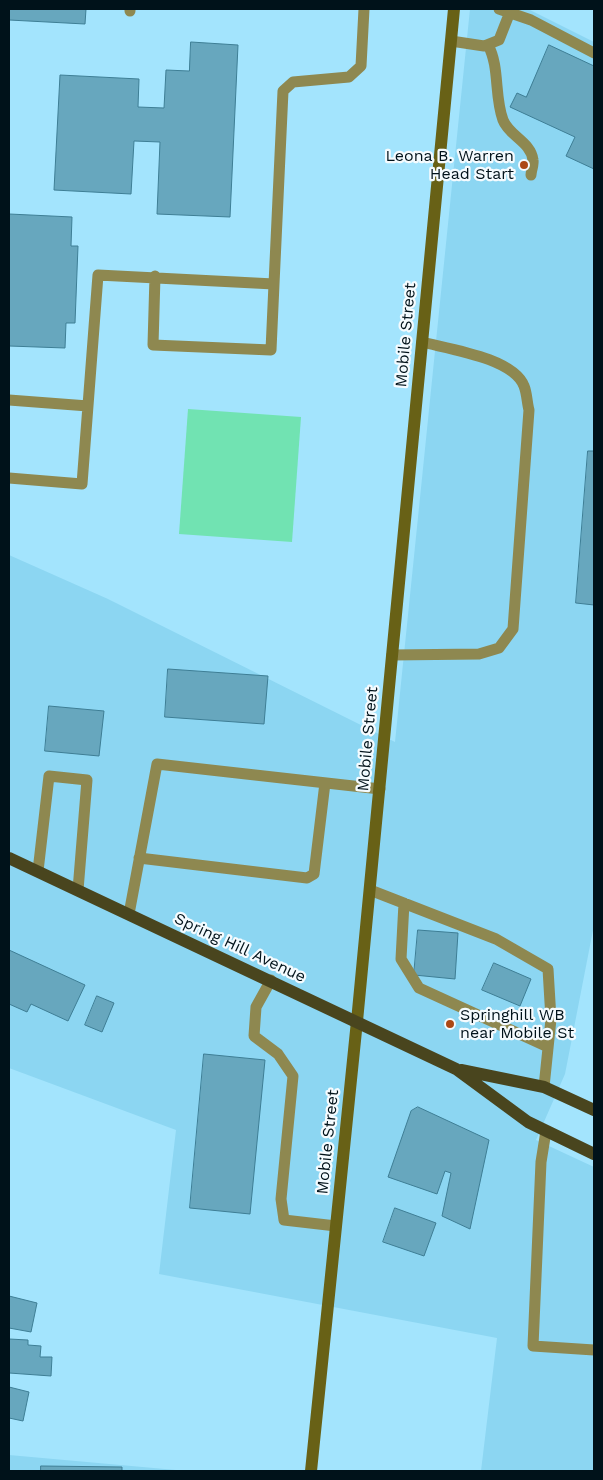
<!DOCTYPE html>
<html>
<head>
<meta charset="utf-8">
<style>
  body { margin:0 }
  #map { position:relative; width:603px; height:1480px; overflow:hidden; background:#a3e4fd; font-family:"Work Sans",sans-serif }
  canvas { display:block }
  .frame { position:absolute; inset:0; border:10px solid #00121a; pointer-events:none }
</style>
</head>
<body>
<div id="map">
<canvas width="603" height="1480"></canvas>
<div class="frame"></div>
</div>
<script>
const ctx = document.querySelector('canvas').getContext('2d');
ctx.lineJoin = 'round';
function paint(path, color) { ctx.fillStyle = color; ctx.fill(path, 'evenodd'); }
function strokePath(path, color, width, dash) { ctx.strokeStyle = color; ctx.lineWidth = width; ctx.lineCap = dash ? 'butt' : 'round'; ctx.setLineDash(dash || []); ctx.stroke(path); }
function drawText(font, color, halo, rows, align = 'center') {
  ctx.font = font + ' "Work Sans",sans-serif'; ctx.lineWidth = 4.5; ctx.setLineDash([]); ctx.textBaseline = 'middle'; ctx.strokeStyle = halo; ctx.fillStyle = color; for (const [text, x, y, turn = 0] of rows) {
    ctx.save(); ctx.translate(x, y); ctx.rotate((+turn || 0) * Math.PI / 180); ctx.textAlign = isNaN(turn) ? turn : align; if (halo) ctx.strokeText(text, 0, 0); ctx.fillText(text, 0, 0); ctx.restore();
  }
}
paint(new Path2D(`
  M470 9H528L594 42V925L565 1074 536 1140 594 1167V1471H481L497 1338 159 1274 176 1130 9 1068V555L108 599 395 742Z
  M9 1455 187 1471H9Z`), '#8cd6f2');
paint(new Path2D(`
  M188 409 301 417 292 542 179 534Z`), '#71e3b2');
const building = new Path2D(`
  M9 9H86L85 24 9 20Z
  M191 42 238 45 230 217 157 214 160 142 134 141 131 194 54 190 60 75 139 79 138 107 164 108 166 70 189 71Z
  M549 45 594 66V169L566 156 575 137 510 107 517 93 526 97Z
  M9 214 72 217 71 246H78L75 323H66L65 348 9 346Z
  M588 451H594V605L576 603Z
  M168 669 268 676 264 724 165 717Z
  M49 706 104 711 99 756 45 751Z
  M418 930 458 933 455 979 414 975Z
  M9 950 85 985 68 1021 31 1004 27 1012 9 1004Z
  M494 963 531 979 520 1006 482 990Z
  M97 996 114 1003 102 1032 85 1025Z
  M204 1054 265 1060 250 1214 190 1208Z
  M418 1107 489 1140 470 1229 442 1216 451 1173 445 1171 437 1194 388 1177 411 1111Z
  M395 1208 436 1223 424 1256 383 1242Z
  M9 1296 37 1303 31 1332 9 1328Z
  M9 1339 28 1340V1345L41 1346 40 1357H52L51 1376 9 1373Z
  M9 1387 29 1392 23 1421 9 1418Z
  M41 1466 122 1467V1471H41Z`);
paint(building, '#67a7be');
strokePath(building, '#3e7e95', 1);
strokePath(new Path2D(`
  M499 9 531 20 594 53
  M130 11V9
  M451 41 484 46 499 40 510 12
  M488 45C500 67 494 96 503 120 509 136 531 142 533 160 534 164 531 171 531 175
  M155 276 153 345 271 350 274 284
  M9 400 88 406
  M9 478 82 484 98 275 274 284 283 91 293 82 349 77 361 66 364 9
  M392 655 479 654 499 648 513 629 529 410C527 403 527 393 524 386 513 358 449 349 422 342
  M139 858 307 878 314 874 325 783
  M38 871 49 776 87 780 78 890
  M370 890 496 939 548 969 551 1019 544 1087
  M404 903 401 959 419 988 548 1047
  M129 914 157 764 380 789
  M271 980 256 1007 254 1036 278 1054 293 1076 281 1199 284 1220 336 1226
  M546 1131 541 1162 533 1346 594 1350`), '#8e8850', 11);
strokePath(new Path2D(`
  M311 1471 357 1021 454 9`), '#686116', 12);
strokePath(new Path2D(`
  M9 858 456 1069 528 1122 594 1154
  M461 1070 544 1087 594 1110`), '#49451e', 12);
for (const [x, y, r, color] of [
  [524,165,5,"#ac4815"],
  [450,1024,5,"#ac4815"]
]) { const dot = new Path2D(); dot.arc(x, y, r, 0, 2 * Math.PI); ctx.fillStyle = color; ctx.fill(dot); strokePath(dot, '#f5fbfe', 2); }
drawText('16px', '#00121a', '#f5fbfe', [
  ["Leona B. Warren",514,156],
  ["Head Start",514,174],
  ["Springhill WB",460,1015,"left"],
  ["near Mobile St",460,1033,"left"]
], 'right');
drawText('16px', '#00121a', '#f5fbfe', [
  ["Mobile Street",406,335,-85],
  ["Mobile Street",368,739,-85],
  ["Spring Hill Avenue",240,948,25],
  ["Mobile Street",328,1142,-84]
]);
</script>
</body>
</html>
